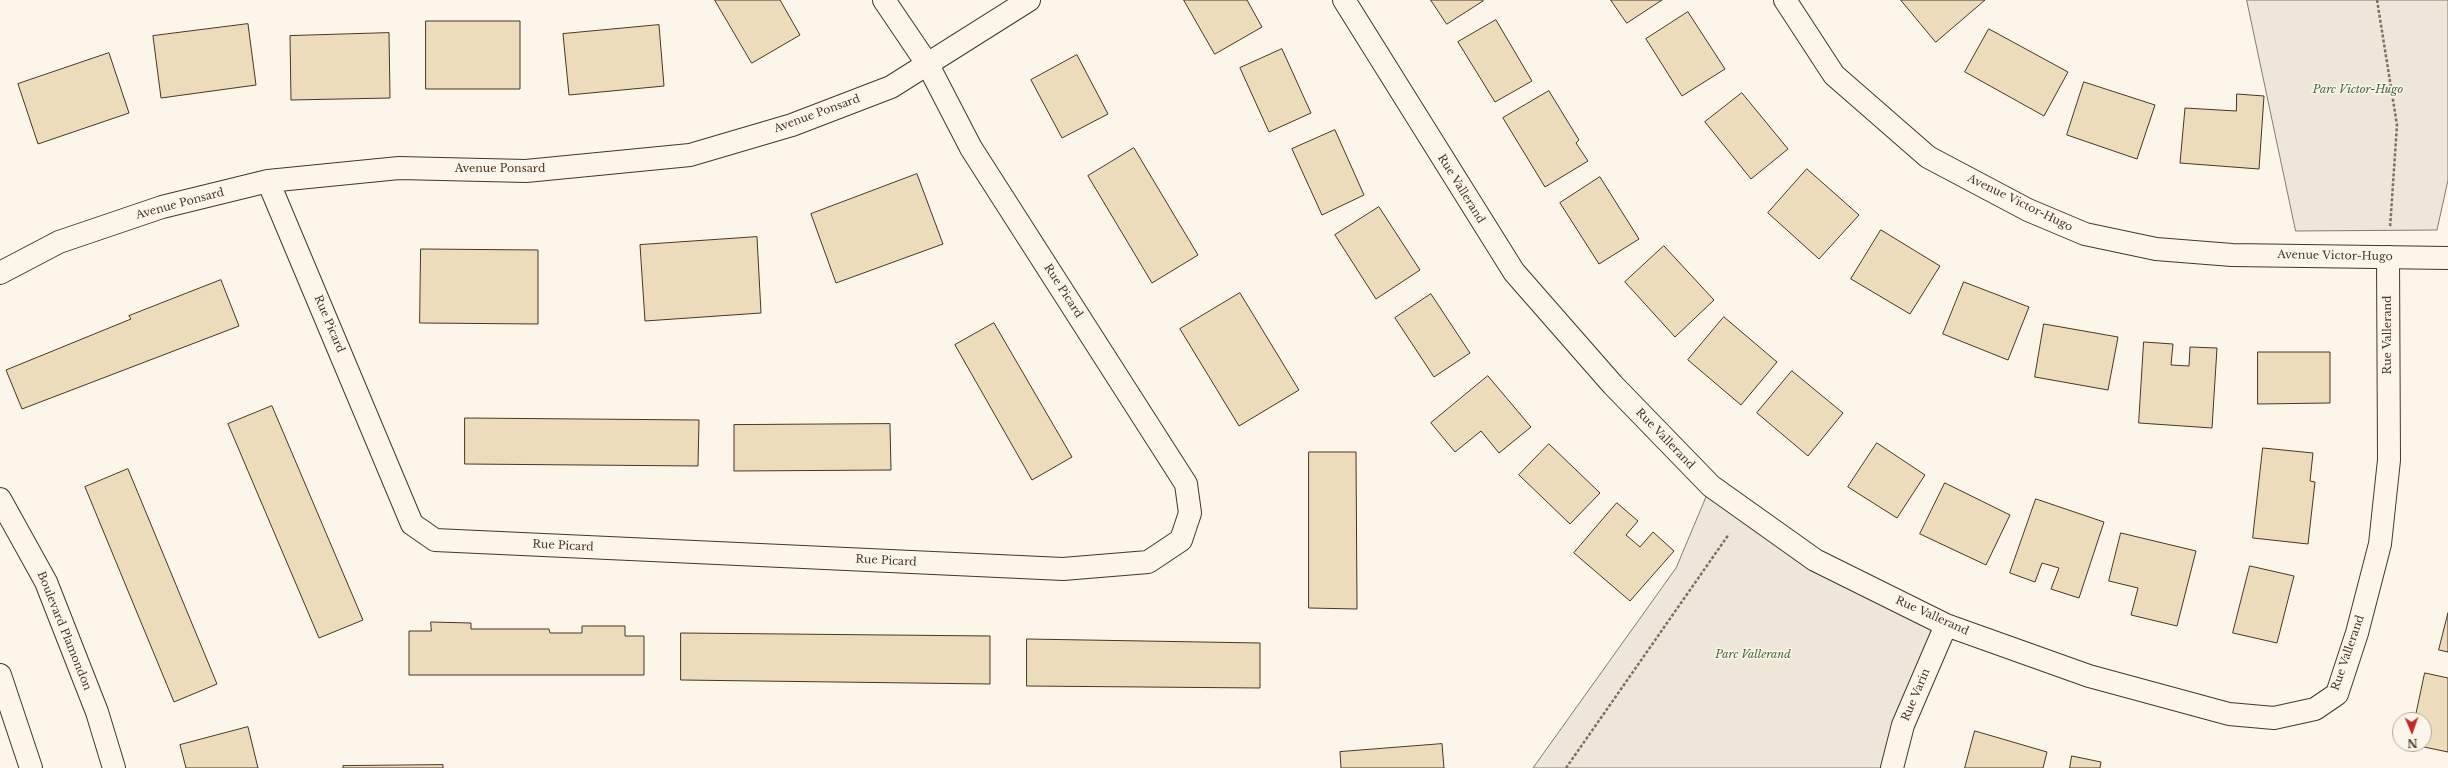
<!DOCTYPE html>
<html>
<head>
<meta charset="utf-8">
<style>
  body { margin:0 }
  #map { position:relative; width:2448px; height:768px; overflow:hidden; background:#fbf6e9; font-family:"Libre Baskerville",serif }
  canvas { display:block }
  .north { position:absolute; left:2392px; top:712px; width:40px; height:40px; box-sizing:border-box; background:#fbf6e9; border:1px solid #b4a999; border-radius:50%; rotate:178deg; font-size:11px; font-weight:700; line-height:16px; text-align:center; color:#4a3520 }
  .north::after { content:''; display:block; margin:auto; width:14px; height:18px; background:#c62828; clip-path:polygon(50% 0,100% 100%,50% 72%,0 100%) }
</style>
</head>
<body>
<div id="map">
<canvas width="2448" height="768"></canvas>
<div class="north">N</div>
</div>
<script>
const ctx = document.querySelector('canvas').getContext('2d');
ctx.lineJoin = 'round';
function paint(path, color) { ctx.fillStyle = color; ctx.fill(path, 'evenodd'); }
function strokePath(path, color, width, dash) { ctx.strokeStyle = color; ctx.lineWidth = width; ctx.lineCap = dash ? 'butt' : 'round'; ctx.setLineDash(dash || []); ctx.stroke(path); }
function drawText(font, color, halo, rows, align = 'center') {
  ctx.font = font + ' "Libre Baskerville",serif'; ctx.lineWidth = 3; ctx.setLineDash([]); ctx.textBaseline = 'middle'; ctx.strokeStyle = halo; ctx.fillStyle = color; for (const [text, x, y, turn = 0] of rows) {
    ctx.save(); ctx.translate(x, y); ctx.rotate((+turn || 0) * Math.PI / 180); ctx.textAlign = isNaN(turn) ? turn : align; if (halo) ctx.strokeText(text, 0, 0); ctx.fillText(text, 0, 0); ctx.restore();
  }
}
const green = new Path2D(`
  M2247 0H2448V180L2437 230 2296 231Z
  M1711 486 1946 625 1892 768H1533L1676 568Z`);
paint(green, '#ede6d9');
strokePath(green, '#887966', 1);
const building = new Path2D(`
  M715 0H780L800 35 752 63Z
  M1184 0H1247L1262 27 1215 54Z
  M1431 0H1483V1L1447 24Z
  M1611 0H1662L1627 23Z
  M1901 0H1985L1936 42Z
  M1688 12 1725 69 1682 96 1646 39Z
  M1496 20 1532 81 1495 102 1458 42Z
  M426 21H520V89H426Z
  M248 24 256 85 161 98 153 36Z
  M659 25 664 86 569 95 563 34Z
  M1989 29 2068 72 2044 116 1965 72Z
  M389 33 390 98 291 100 290 36Z
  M1282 49 1311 113 1269 132 1240 68Z
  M109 53 129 113 38 144 18 84Z
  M1077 55 1108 114 1062 138 1031 80Z
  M2084 82 2155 105 2137 159 2067 135Z
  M1549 91 1579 140 1576 143 1588 161 1545 187 1503 118Z
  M1742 93 1788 149 1751 179 1705 122Z
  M2237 94 2264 96 2259 169 2180 163 2185 108 2236 111Z
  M1335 130 1364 195 1322 215 1292 149Z
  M1134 148 1198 255 1152 283 1088 176Z
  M1807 169 1859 215 1819 259 1768 213Z
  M917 174 943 244 836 283 811 214Z
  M1600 177 1639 239 1599 264 1560 203Z
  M1379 207 1420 270 1376 299 1335 235Z
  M1881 230 1940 266 1910 314 1851 279Z
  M757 237 761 313 645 321 640 245Z
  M1664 246 1714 300 1675 337 1625 282Z
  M421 249 538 250V324L420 323Z
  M221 280 239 326 22 409 6 370 131 319 129 316Z
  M1964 282 2029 307 2008 360 1943 334Z
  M1240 293 1299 390 1239 426 1180 329Z
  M1431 294 1470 353 1434 377 1395 318Z
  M1724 317 1777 362 1741 405 1688 360Z
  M994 323 1072 457 1032 480 955 345Z
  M2044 324 2118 337 2108 390 2035 377Z
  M2144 342 2173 344 2171 365 2189 366 2190 347 2217 348 2212 428 2139 423Z
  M2258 352H2330V403L2258 404Z
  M1792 371 1843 413 1808 456 1757 413Z
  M1488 376 1531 427 1499 453 1481 431 1455 452 1431 423Z
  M272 406 363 620 319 638 228 424Z
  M465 418 699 420 698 466 465 464Z
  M890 424 891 470 734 471V425Z
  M1877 443 1925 475 1897 518 1848 487Z
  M1549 444 1600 493 1570 524 1519 475Z
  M2263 448 2313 453 2310 481 2315 482 2308 544 2253 538Z
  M1309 452H1356L1357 609 1309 608Z
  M128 469 217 684 174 702 85 487Z
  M1945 483 2010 515 1986 565 1920 534Z
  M2036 499 2104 522 2079 598 2051 589 2059 568 2042 563 2035 582 2010 573Z
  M1617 503 1638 521 1626 535 1640 547 1653 532 1674 551 1630 601 1574 553Z
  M2121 533 2196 551 2177 626 2131 615 2138 588 2109 581Z
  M2250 566 2294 576 2277 643 2233 633Z
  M2448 613V652L2439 650Z
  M431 622 471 623V629H549L550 633H582V626H625V636H644V675H409V631H431Z
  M681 633 990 636V684L681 680Z
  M1027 639 1260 643V688L1027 686Z
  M2425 673 2448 678V752L2410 744H2424V720H2415Z
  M248 727 258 768H186L180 745Z
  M1975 731 2047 752 2043 768H1965Z
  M1442 744 1444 768H1341L1340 752Z
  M2072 756 2101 762 2100 768H2070Z
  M443 765V768H343V766Z`);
paint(building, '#ecdcbc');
strokePath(building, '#4a3520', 1);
const street = new Path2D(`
  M1344 0 1514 272 1613 385 1711 486 1815 560 1946 625 2089 676 2229 714 2274 718 2315 709 2337 694 2357 633 2380 544 2389 460 2388 257
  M268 181 412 524 435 540 1063 569 1148 562 1181 540 1190 513 1186 484 971 148 928 65 884 0
  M0 273 59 242 162 207 268 181 399 168 526 171 690 155 792 125 891 87 1029 0
  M1892 768 1903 725 1946 625`);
const secondary = new Path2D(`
  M1785 0 1834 75 1928 157 2028 210 2085 234 2156 249 2232 255 2448 258
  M0 499 46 582 97 712 114 768
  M0 675 31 768`);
strokePath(street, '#4a3520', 24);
strokePath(secondary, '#4a3520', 24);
strokePath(new Path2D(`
  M2377 0 2397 125 2390 228
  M1566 768 1729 534`), '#7f6f5c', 2.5, [3, 2]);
strokePath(street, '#fbf6e9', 22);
strokePath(secondary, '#fbf6e9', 22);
drawText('italic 11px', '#436837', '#fbf6e9', [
  ["Parc Victor-Hugo",2358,90],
  ["Parc Vallerand",1753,655]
]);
drawText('11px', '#4a3520', '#fbf6e9', [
  ["Avenue Ponsard",817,114,-20],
  ["Avenue Ponsard",500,169],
  ["Rue Vallerand",1461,189,58],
  ["Avenue Victor-Hugo",2020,203,26],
  ["Avenue Ponsard",180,204,-15],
  ["Avenue Victor-Hugo",2335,256,1],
  ["Rue Picard",1063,291,57],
  ["Rue Picard",329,324,67],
  ["Rue Vallerand",2388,335,-90],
  ["Rue Vallerand",1665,439,46],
  ["Rue Picard",563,546,3],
  ["Rue Picard",886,561,3],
  ["Rue Vallerand",1932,616,24],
  ["Boulevard Plamondon",64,631,68],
  ["Rue Vallerand",2348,653,-71],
  ["Rue Varin",1916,695,-67]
]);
</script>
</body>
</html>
